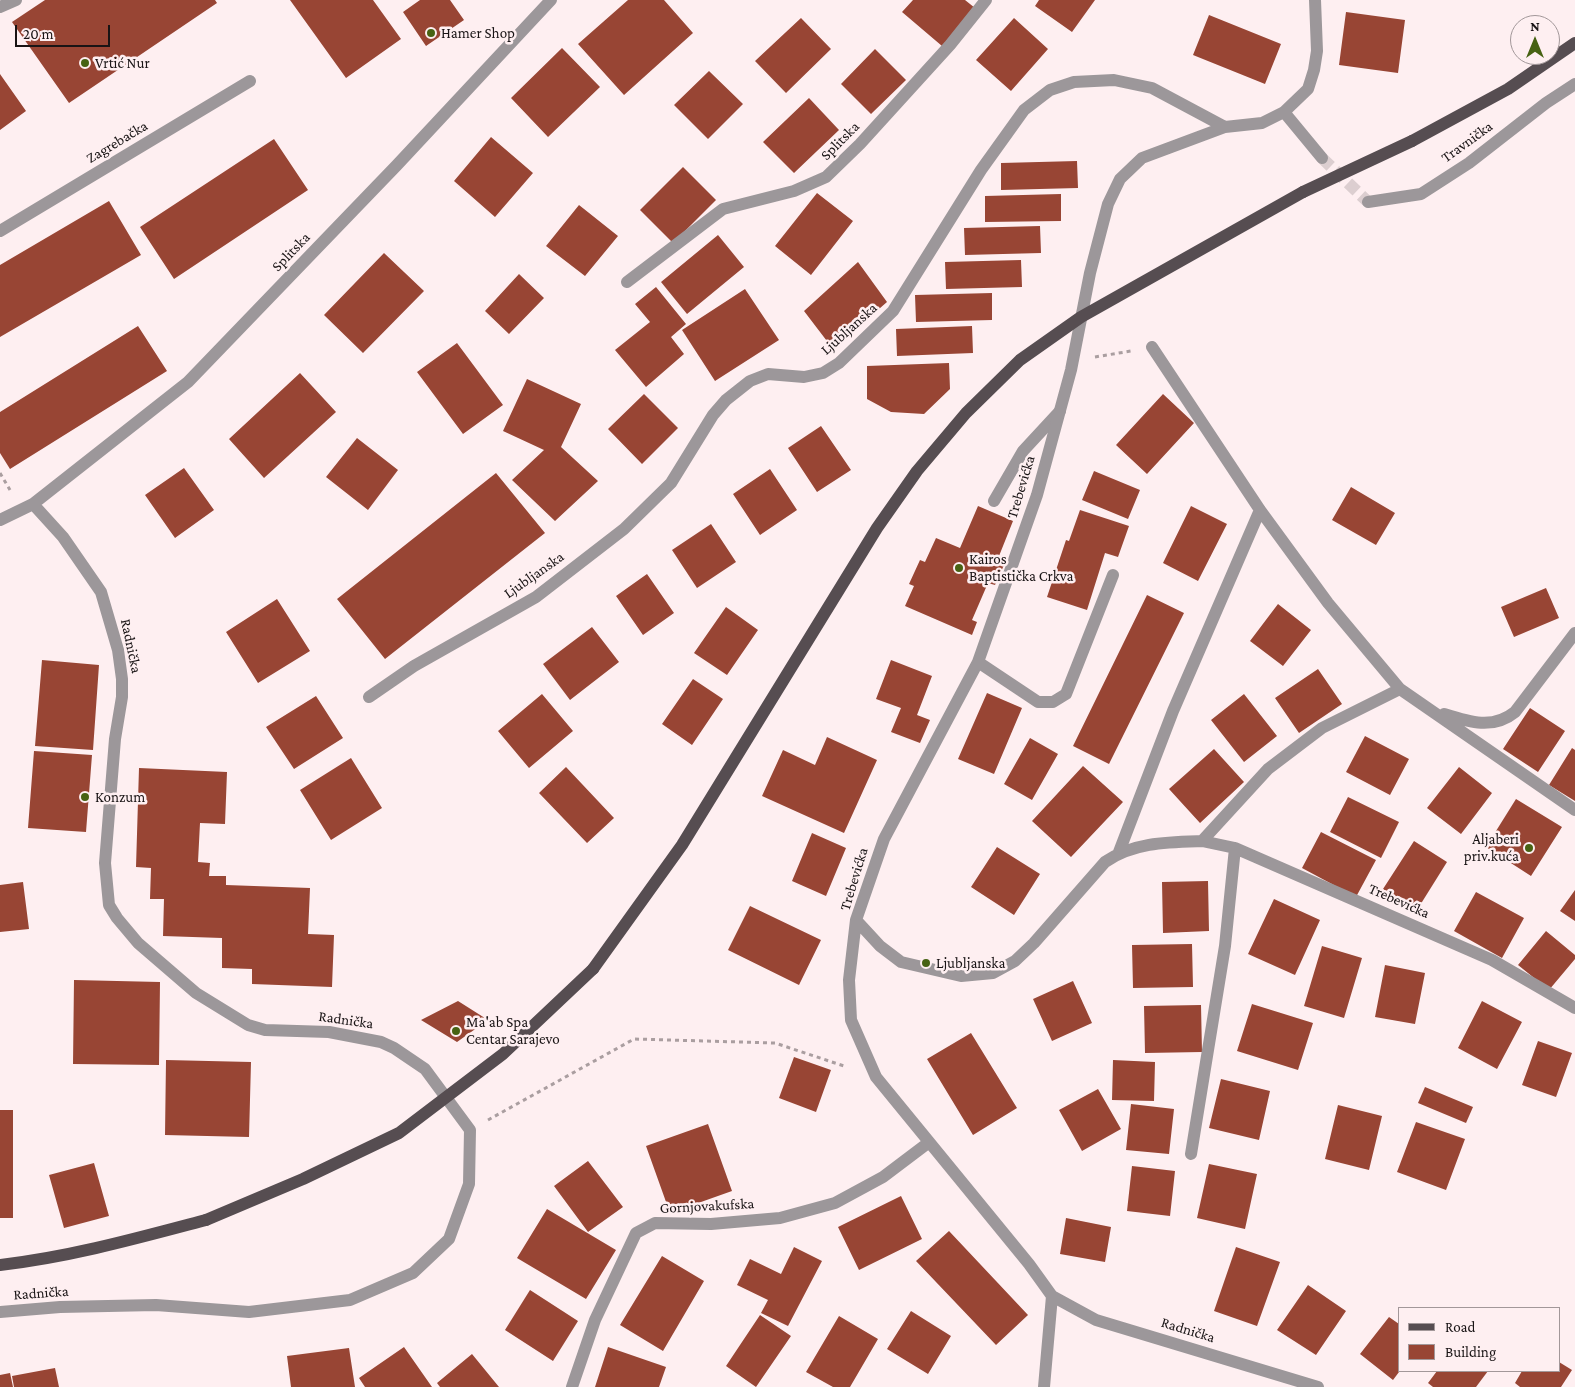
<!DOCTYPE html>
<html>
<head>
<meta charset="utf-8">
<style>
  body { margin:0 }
  #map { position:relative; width:1575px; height:1387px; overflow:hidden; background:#feeff1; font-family:"Crimson Pro",serif }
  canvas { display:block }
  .legend { position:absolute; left:1398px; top:1307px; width:162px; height:65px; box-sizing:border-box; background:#feeff1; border:1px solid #a29799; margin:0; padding:6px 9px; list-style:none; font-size:15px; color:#191415 }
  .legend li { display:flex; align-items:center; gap:10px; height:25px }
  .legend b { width:25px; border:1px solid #a29799 }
  .north { position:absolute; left:1510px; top:15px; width:50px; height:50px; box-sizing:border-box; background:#feeff1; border:1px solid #a29799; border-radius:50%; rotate:0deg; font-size:14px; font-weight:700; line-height:20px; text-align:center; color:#191415 }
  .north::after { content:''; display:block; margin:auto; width:18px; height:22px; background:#476213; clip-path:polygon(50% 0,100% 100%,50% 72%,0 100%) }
  .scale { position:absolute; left:15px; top:25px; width:95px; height:22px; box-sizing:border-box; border:2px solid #191415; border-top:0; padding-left:6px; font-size:15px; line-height:18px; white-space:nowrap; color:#191415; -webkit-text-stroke:4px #feeff1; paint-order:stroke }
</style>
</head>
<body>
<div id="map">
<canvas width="1575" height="1387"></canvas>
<ul class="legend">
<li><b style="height:6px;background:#564d51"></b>Road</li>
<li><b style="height:14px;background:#984534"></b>Building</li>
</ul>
<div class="north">N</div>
<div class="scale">20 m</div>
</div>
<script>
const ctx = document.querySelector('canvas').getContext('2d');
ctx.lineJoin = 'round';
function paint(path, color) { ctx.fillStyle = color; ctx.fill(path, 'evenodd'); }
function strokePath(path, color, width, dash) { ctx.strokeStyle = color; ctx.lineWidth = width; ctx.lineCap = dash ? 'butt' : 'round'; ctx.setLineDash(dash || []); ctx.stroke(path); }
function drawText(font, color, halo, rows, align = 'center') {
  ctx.font = font + ' "Crimson Pro",serif'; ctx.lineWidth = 5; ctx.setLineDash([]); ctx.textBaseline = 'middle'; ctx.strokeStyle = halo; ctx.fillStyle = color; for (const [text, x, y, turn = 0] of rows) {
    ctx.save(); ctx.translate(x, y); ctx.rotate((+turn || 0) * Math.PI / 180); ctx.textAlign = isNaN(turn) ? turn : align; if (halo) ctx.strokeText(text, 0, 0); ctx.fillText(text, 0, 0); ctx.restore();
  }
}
paint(new Path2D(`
  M45 0H215L217 3 69 103 12 22Z
  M290 0H373L401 39 346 78Z
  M420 0H450L464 20 426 46 403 12Z
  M628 0H664L693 33 624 95 578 44Z
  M913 0H965L975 8 942 46 902 12Z
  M1039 0H1095L1072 32 1035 6Z
  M1346 12 1405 20 1398 73 1339 65Z
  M1209 15 1281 44 1265 84 1193 55Z
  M801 18 831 49 786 93 755 61Z
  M1014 18 1048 49 1011 91 976 60Z
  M562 48 600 87 548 137 511 98Z
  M875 49 906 80 871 114 841 84Z
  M709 71 743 104 708 139 674 105Z
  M0 74 26 111 0 130Z
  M809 98 839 130 794 173 763 142Z
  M491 137 533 173 495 217 454 181Z
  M274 139 308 190 174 279 140 227Z
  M1077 161 1078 188 1001 190V163Z
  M683 167 716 200 673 243 640 210Z
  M817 193 853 221 811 275 775 246Z
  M1061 194V221L985 222V196Z
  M109 201 141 255 0 337V265Z
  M579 205 618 236 585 276 546 246Z
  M1040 226 1041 253 965 255 964 228Z
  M718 235 744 267 687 314 661 282Z
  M384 253 424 291 363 353 324 315Z
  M1021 260 1022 287 946 289 945 262Z
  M858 262 887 302 833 349 804 311Z
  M519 274 544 298 509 334 485 311Z
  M656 287 686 324 671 337 684 354 646 387 615 350 650 322 635 304Z
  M745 289 779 340 715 381 682 330Z
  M992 293V320L916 322 915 295Z
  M138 326 167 371 10 469 0 453V412Z
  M972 326 973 353 897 356 896 329Z
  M457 343 503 405 463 434 417 372Z
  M949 363 950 389 924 414 891 412 867 399V366Z
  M300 373 336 412 264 478 229 439Z
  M527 379 581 404 561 447 598 481 555 521 512 480 544 450 503 431Z
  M644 394 678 428 642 464 608 429Z
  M1163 394 1194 423 1147 474 1116 445Z
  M821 426 851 470 817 492 788 448Z
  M357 438 398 470 368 510 326 477Z
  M184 468 214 510 175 538 145 495Z
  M770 469 797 510 760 535 733 494Z
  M1094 471 1140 490 1128 519 1082 500Z
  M496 473 545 533 385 659 337 599Z
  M1351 487 1395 513 1376 545 1332 520Z
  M978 506 1013 521 997 561 1004 565 995 585 988 583 972 620 977 622 972 635 905 606 914 586 909 584 920 560 925 562 936 538 960 548Z
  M1191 506 1227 524 1198 581 1163 563Z
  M1080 510 1129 526 1118 557 1105 553 1087 610 1047 597 1066 540 1069 541Z
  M711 524 736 562 697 588 672 550Z
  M647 574 674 613 643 635 616 596Z
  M1546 588 1559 618 1514 637 1501 607Z
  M1147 595 1184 613 1109 764 1073 746Z
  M277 599 310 651 258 683 226 632Z
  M1278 604 1311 630 1283 666 1250 641Z
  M726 607 758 630 727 675 694 653Z
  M592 627 619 662 570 700 543 664Z
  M42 660 99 665 93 750 35 746Z
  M891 660 932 676 917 715 930 720 920 743 891 732 901 708 876 699Z
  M1318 669 1342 704 1299 733 1275 698Z
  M693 679 723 699 692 745 662 724Z
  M987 693 1022 708 994 774 958 759Z
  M542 694 573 731 529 768 498 731Z
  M1244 694 1277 736 1244 762 1211 720Z
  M316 696 343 738 294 769 266 727Z
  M1530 708 1565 731 1538 772 1503 749Z
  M1365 736 1409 759 1390 795 1346 772Z
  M827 737 877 760 844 833 762 796 783 750 815 765Z
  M1030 738 1058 754 1032 800 1004 784Z
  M1572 748 1575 750V801L1549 785Z
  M1214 749 1244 782 1200 823 1169 789Z
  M34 751 92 755 86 832 28 828Z
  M351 758 382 808 331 840 300 790Z
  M1083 766 1123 802 1071 857 1032 821Z
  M566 767 614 818 587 843 539 793Z
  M1459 767 1492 793 1461 834 1427 808Z
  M139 768 227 772 225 824 200 823 198 862 210 863 209 876H226V885L310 888 308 934 334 935 332 987 252 984V969L222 968V938L163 936 164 899H150L151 868 136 867Z
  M1348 797 1399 822 1381 858 1330 832Z
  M1516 799 1562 827 1531 876 1486 847Z
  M1321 832 1376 860 1356 897 1302 868Z
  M812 833 846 848 826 896 792 881Z
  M1414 841 1447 862 1417 910 1383 889Z
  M997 847 1040 874 1014 915 971 887Z
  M1208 881 1209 931 1163 933 1162 882Z
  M23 882 29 929 0 932V885Z
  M1575 890V921L1560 911Z
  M1476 892 1524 918 1502 958 1454 931Z
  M1274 899 1320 920 1295 975 1248 954Z
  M750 906 821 940 799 985 728 950Z
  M1546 931 1575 955V959L1549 990 1518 965Z
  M1192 944 1193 987 1133 988 1132 945Z
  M1322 946 1362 958 1344 1018 1304 1006Z
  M1385 965 1425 973 1415 1024 1375 1017Z
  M74 980 160 982 159 1065 73 1064Z
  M1073 981 1092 1023 1052 1041 1033 999Z
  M458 1001 488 1020 457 1042 421 1020Z
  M1482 1001 1522 1022 1497 1069 1458 1048Z
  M1252 1004 1313 1023 1298 1070 1237 1051Z
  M1201 1005 1202 1052 1145 1053 1144 1006Z
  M971 1033 1017 1108 973 1135 927 1059Z
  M1538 1041 1572 1053 1556 1097 1522 1085Z
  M794 1057 831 1070 816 1112 779 1098Z
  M166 1060 251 1062 249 1137 165 1135Z
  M1113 1060 1155 1062 1154 1101 1112 1100Z
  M1221 1079 1270 1091 1259 1140 1209 1128Z
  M1425 1087 1473 1107 1466 1123 1418 1103Z
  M1098 1089 1121 1129 1082 1151 1059 1110Z
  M1131 1104 1174 1109 1169 1154 1126 1150Z
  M1338 1105 1382 1116 1369 1170 1325 1159Z
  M0 1110H13V1218H0Z
  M1416 1122 1465 1139 1446 1190 1397 1172Z
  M708 1124 732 1191 670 1213 646 1146Z
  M588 1161 623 1207 588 1232 554 1186Z
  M94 1163 109 1216 64 1228 49 1175Z
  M1209 1164 1257 1174 1245 1229 1197 1218Z
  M1132 1166 1175 1171 1170 1216 1127 1211Z
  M901 1196 922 1239 859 1270 838 1227Z
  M547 1209 616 1250 586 1299 517 1258Z
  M1066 1218 1111 1227 1105 1262 1060 1254Z
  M949 1231 1028 1315 996 1345 916 1261Z
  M794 1247 822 1261 788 1326 761 1313 768 1300 737 1285 750 1259 781 1274Z
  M1236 1247 1280 1262 1257 1326 1214 1311Z
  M662 1256 704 1281 663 1351 620 1325Z
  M1308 1285 1346 1311 1316 1355 1277 1330Z
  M530 1290 578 1321 553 1361 505 1330Z
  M911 1311 951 1336 928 1374 887 1349Z
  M760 1315 791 1336 756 1387 726 1366Z
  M839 1316 878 1339 850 1387H833L806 1372Z
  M1389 1317 1399 1324V1372L1393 1380 1360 1354Z
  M404 1347 432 1387H365L359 1378Z
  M608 1347 666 1367 659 1387H595Z
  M349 1348 355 1387H291L287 1356Z
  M472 1354 499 1387H440L437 1383Z
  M1559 1362 1572 1370 1561 1387H1520L1515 1383 1522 1371H1559Z
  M55 1368 59 1387H14L12 1376Z
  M1437 1371H1488L1476 1387H1433L1428 1383Z
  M10 1373 13 1387H0V1375Z`), '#984534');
strokePath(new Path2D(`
  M1322 158 1368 202`), '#dcced0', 12, [12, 6]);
strokePath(new Path2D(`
  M1095 357 1131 351
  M0 473 10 490
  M488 1120 634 1039 775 1043 847 1067`), '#aa9ea0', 3, [4, 4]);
strokePath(new Path2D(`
  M0 7 16 0
  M0 231 250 81
  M994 501 1023 451 1060 411`), '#9c979a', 12);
strokePath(new Path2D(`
  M1284 112 1322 158
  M1368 202 1421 194 1469 163 1546 103 1575 84
  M627 282 723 209 794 191 826 177 860 144 950 45 986 0
  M1152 347 1260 510 1328 603 1400 689 1575 810
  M0 520 33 504 188 382 397 165 551 0
  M978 662 1038 702H1053L1066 694 1113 575
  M369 697 414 666 536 597 624 529 671 483 713 415 726 400 750 381 768 374 804 377 823 373 839 363 893 311 981 170 1024 110 1050 90 1074 82 1114 80 1152 88 1225 127
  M1444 714C1469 722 1493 730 1515 712L1575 633
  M1202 841 1235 848 1492 960 1575 1008
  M1119 852 1173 711 1260 510
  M856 920 880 946 901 962 961 976 993 973 1015 961 1034 943 1105 862C1133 842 1169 842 1202 841L1268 769 1322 728 1400 689
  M1191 1154 1225 946 1235 848
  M1052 1296 1096 1320 1318 1387
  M0 1312 60 1307 156 1305 249 1312 350 1300 413 1273 449 1239 469 1184 470 1130 425 1069 394 1048 381 1042 329 1032 265 1030 248 1025 196 993 138 943 117 918 109 905 105 863 115 739 122 697V679L118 650 101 592 63 537 33 504
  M572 1387 595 1320 636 1233 655 1223 711 1224 780 1218 835 1203 883 1177 928 1143
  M1044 1387 1052 1296 1029 1264 876 1077 851 1020 849 980 856 920 884 839 978 662 1037 495 1071 370 1090 273 1108 204 1120 179 1142 158 1225 127 1262 123 1284 112 1308 89 1314 70 1317 51 1315 0`), '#9c979a', 12);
strokePath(new Path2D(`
  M1412 141 1508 89 1575 43
  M593 969 682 845 877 528 917 471 966 413 1020 360 1081 317 1303 192
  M0 1265C70 1257 138 1238 206 1220`), '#564d51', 12);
strokePath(new Path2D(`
  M1303 192 1412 141
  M206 1220 303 1179 399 1133 503 1054 593 969`), '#564d51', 12);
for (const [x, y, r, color] of [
  [431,33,5,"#476213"],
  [85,63,5,"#476213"],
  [959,568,5,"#476213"],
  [85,797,5,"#476213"],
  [1529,848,5,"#476213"],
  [926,963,5,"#476213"],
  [456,1031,5,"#476213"]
]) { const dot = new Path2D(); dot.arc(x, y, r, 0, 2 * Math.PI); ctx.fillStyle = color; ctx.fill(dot); strokePath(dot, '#feeff1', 2); }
drawText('15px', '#191415', '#feeff1', [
  ["Hamer Shop",441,33],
  ["Vrtić Nur",95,63],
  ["Kairos",969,559],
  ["Baptistička Crkva",969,576],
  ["Konzum",95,797],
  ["Aljaberi",1519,839,"right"],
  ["priv.kuća",1519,856,"right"],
  ["Ljubljanska",936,963],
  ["Ma'ab Spa",466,1022],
  ["Centar Sarajevo",466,1039]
], 'left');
drawText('15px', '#191415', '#feeff1', [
  ["Splitska",840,141,-45],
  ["Zagrebačka",117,142,-31],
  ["Travnička",1467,142,-36],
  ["Splitska",291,252,-46],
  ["Ljubljanska",849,329,-42],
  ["Trebevićka",1021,487,-73],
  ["Ljubljanska",534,575,-35],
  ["Radnička",131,646,78],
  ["Trebevićka",854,879,-73],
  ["Trebevićka",1399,901,24],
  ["Radnička",346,1020,8],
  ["Gornjovakufska",707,1206,-3],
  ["Radnička",41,1293,-4],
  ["Radnička",1188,1330,17]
]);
</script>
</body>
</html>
